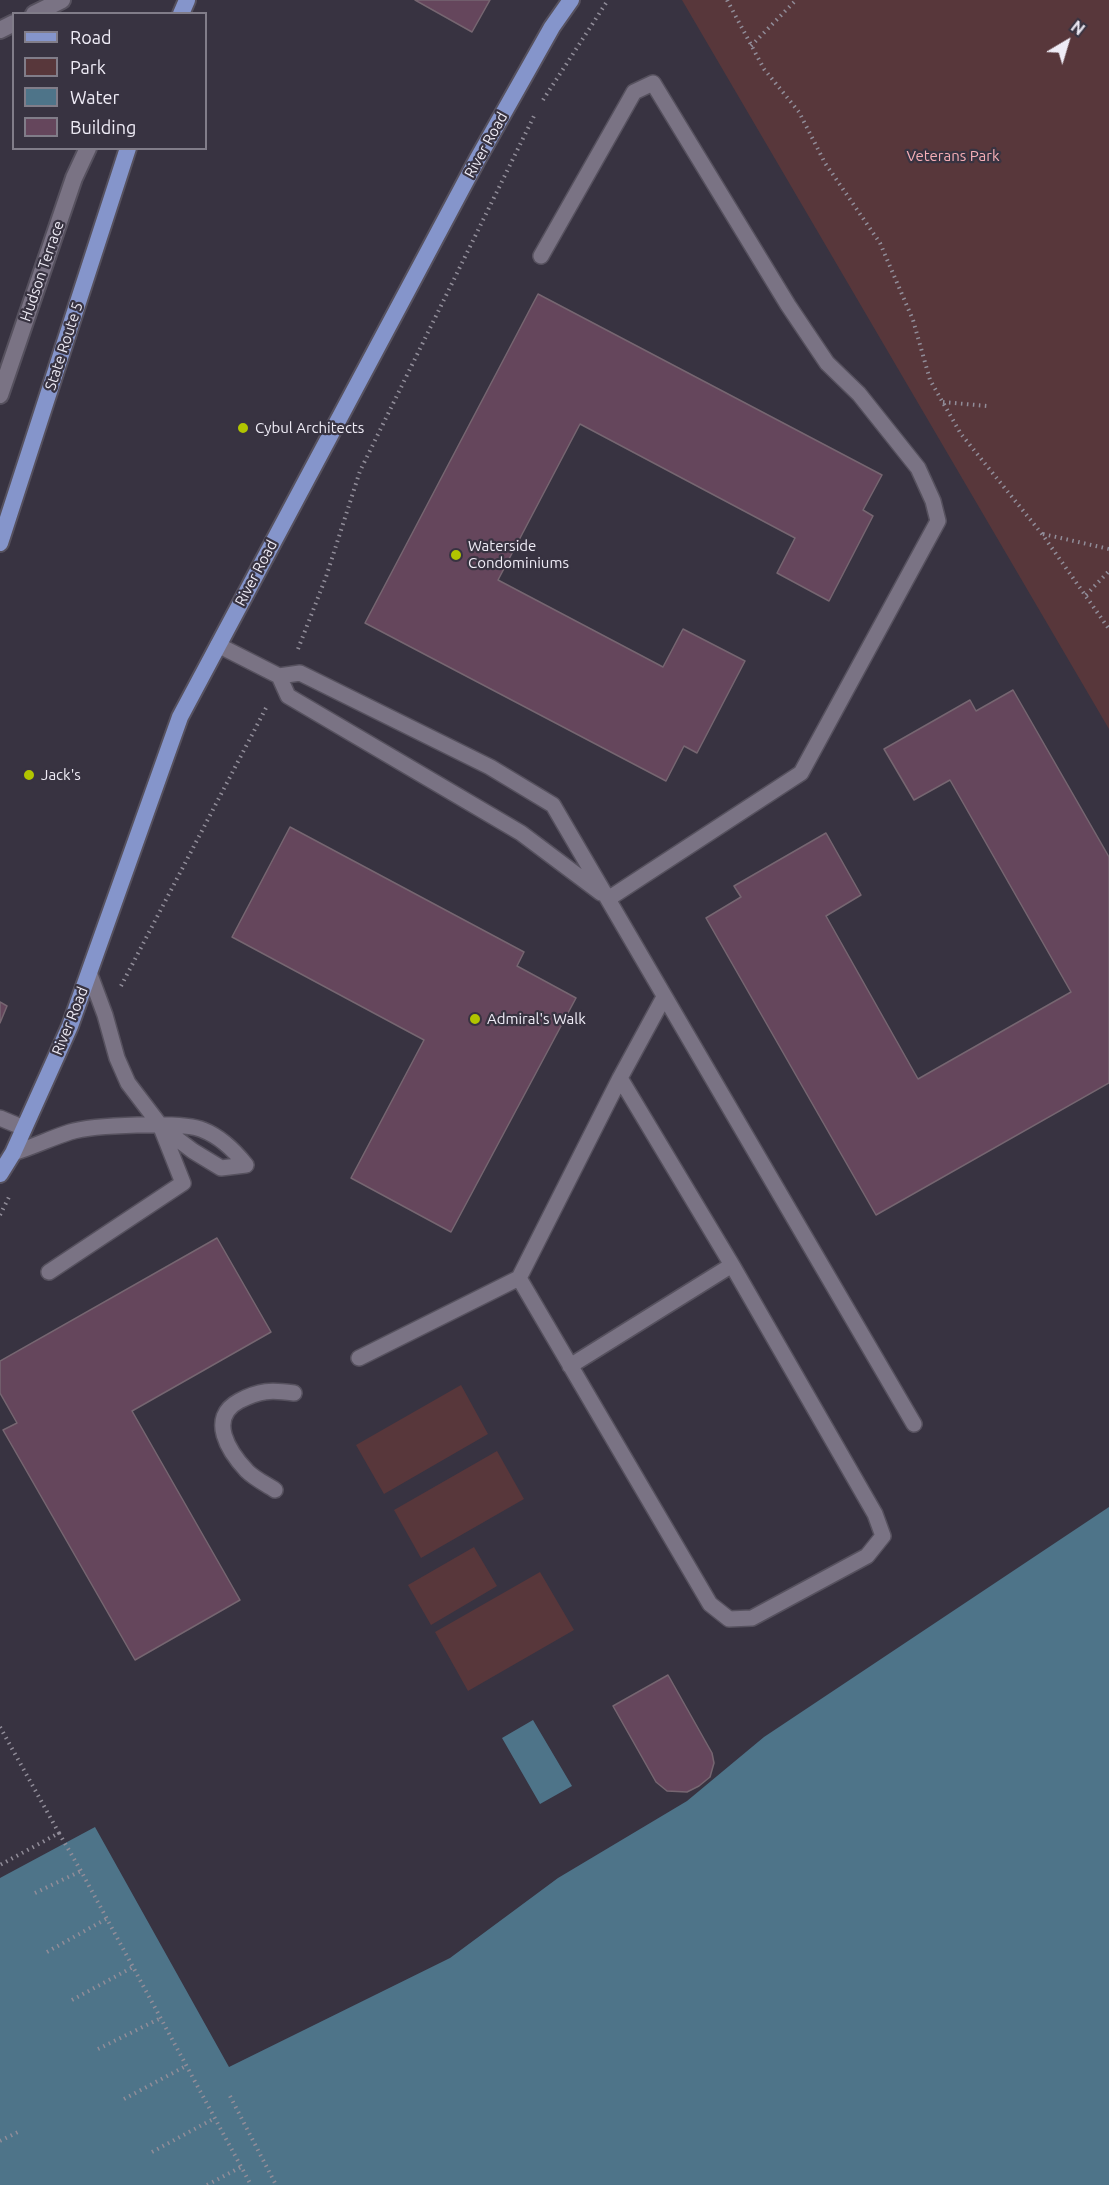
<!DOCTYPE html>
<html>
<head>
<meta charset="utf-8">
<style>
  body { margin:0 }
  #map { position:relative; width:1109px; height:2185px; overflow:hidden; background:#383341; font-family:Ubuntu,sans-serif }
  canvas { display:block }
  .legend { position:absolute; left:12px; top:12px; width:195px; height:138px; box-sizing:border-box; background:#383341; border:2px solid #817d89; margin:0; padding:8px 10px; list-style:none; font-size:18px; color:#efecf6 }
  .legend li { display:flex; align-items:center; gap:12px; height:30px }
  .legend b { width:30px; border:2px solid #817d89 }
  .north { position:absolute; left:1037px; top:12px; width:60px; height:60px; -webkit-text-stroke:4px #383341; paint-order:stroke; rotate:38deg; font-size:16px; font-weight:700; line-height:24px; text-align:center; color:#efecf6 }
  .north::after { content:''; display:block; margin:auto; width:21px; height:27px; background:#efecf6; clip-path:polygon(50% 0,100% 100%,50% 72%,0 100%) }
</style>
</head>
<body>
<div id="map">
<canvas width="1109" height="2185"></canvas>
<ul class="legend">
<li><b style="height:8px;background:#8595cb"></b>Road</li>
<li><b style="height:16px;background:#58373b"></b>Park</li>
<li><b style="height:16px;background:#4e7489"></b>Water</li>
<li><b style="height:16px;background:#65465c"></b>Building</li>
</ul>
<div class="north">N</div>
</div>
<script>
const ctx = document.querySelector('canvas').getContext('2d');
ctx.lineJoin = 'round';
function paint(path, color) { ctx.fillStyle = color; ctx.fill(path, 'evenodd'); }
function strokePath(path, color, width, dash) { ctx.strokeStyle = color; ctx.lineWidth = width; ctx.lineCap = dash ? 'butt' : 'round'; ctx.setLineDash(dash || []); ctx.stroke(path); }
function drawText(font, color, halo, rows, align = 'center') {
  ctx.font = font + ' Ubuntu,sans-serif'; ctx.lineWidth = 4.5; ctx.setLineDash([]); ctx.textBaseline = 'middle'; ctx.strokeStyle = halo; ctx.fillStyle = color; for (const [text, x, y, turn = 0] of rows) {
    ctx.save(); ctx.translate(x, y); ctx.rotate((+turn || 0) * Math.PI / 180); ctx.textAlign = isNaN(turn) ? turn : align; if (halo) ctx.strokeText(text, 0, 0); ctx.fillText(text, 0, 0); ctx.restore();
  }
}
paint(new Path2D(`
  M682 0H1109V729Z
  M461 1385 488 1434 384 1494 356 1445Z
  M497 1451 524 1499 421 1558 394 1510Z
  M474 1547 497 1586 431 1625 408 1585Z
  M540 1572 574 1630 468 1691 435 1632Z`), '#58373b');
paint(new Path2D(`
  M1109 1507V2185H0V1878L95 1827 229 2067 450 1958 558 1878 687 1801 764 1737Z
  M533 1720 572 1786 540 1804 502 1738Z`), '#4e7489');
const building = new Path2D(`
  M415 0H490L472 32Z
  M538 294 882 475 863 510 873 516 829 601 777 573 795 538 580 424 498 580 663 667 683 629 745 661 697 753 684 746 666 781 365 623Z
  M1013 690 1109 857V1083L876 1215 706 918 741 897 734 886 826 833 861 895 826 916 918 1079 1071 992 950 780 914 800 884 749 970 700 976 711Z
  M290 827 524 952 517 966 576 998 451 1232 351 1178 424 1040 232 937Z
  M0 1002 7 1006 0 1023Z
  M217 1238 271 1332 132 1411 240 1600 135 1660 3 1430 17 1423 0 1393V1361Z
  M668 1675 712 1753 714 1763 710 1777 699 1786 687 1792 667 1791 656 1782 613 1706Z`);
paint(building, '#65465c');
strokePath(building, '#766671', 1.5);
const service = new Path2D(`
  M541 256 634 92 653 83 788 305 827 363 859 394 918 468 933 501 938 521 801 773 608 899
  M218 645 279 676 300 673 490 767 553 805 914 1424
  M279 676 288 696 521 833 601 893
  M0 1118 24 1128
  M160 1126 193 1151 221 1168 246 1165
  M13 1153C33 1147 51 1138 70 1132 92 1125 183 1121 203 1130 221 1137 234 1150 246 1165
  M49 1272 183 1183 160 1125 128 1083 117 1058 105 1015 89 972
  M519 1278 710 1604 729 1619 752 1618 867 1556 883 1536 875 1514 732 1265 620 1078
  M359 1358 519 1278 620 1078 664 997
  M570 1366 732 1265
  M275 1490C266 1484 255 1479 247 1471 229 1452 207 1418 239 1401 260 1390 271 1390 294 1393`);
const minor = new Path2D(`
  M34 14 62 0
  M0 30 14 23
  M0 395 74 178 88 148`);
const primary = new Path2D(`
  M181 14 187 0
  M0 543 128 148
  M0 1174 13 1153 70 1026 180 717 477 160 552 27 571 0`);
strokePath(service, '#56515e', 18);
strokePath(minor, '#56515e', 20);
strokePath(primary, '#56515e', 20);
strokePath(new Path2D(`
  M727 0 764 69 799 112 825 163 880 243 913 320 930 380 961 434 1042 534 1109 629
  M751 46 796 0
  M543 100 608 0
  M943 402 987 406
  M1043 534 1109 549
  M1086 595 1109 571
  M298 649 326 577 360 471 535 114
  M121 986 267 706
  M0 1215 9 1197
  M0 1727 59 1833 0 1865
  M59 1833 81 1871 251 2185
  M35 1893 81 1871
  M47 1952 106 1919
  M72 2000 133 1967
  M98 2049 161 2018
  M230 2096 276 2185
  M124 2099 186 2066
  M0 2141 20 2131
  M152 2152 215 2118
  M207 2185 241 2167`), '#918d99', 4, [1.5, 4.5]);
strokePath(service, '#7a7384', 15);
strokePath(minor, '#7a7384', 16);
strokePath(primary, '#8595cb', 16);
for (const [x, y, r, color] of [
  [243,428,6,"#b1c500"],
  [456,555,6,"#b1c500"],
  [29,775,6,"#b1c500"],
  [475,1019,6,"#b1c500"]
]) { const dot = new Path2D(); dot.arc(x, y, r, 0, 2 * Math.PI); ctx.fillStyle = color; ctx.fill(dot); strokePath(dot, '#383341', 2); }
drawText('15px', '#efecf6', '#383341', [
  ["River Road",486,145,-61],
  ["Hudson Terrace",42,271,-71],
  ["State Route 5",64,346,-72],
  ["River Road",256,573,-62],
  ["River Road",70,1021,-68]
]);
drawText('15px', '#f7afb7', '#383341', [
  ["Veterans Park",953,156]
]);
drawText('15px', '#efecf6', '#383341', [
  ["Cybul Architects",255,428],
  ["Waterside",468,546],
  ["Condominiums",468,563],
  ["Jack's",41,775],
  ["Admiral's Walk",487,1019]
], 'left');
</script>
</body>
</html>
